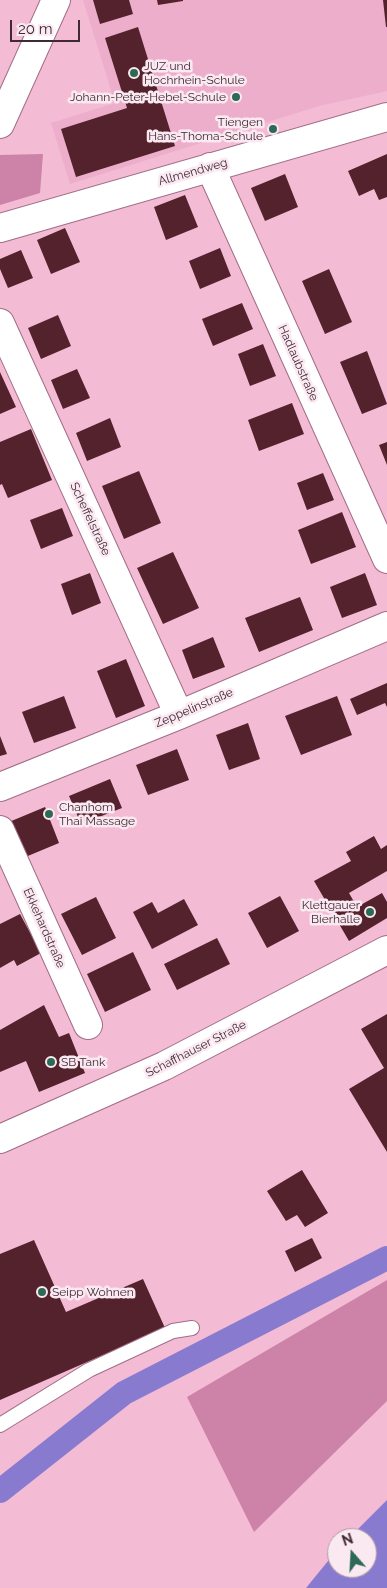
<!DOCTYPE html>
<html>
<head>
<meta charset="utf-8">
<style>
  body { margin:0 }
  #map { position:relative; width:387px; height:1588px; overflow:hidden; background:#f4bbd5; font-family:Raleway,sans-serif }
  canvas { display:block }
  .north { position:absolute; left:327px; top:1528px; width:50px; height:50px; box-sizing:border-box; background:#fbe9f1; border:1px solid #b09ca5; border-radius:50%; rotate:341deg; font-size:14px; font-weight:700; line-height:20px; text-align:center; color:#3f2934 }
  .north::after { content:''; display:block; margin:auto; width:18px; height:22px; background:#2d6a56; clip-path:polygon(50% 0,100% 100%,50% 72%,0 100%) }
  .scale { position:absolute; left:10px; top:20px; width:70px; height:22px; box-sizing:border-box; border:2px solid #3f2934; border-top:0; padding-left:6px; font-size:15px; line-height:18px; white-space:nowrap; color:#3f2934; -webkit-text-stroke:4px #fbe9f1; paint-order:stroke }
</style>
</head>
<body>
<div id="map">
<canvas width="387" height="1588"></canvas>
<div class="north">N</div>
<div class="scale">20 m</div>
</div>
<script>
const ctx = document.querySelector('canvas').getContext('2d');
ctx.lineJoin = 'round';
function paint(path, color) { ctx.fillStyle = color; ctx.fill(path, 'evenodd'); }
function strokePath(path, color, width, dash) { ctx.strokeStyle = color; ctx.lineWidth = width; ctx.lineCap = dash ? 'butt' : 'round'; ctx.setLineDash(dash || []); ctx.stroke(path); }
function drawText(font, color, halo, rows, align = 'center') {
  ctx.font = font + ' Raleway,sans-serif'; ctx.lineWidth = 5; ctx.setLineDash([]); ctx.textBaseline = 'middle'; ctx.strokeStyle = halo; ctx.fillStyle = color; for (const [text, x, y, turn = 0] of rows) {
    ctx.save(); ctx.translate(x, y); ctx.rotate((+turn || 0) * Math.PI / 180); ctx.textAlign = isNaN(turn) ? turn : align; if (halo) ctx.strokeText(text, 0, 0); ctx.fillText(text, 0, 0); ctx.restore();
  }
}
paint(new Path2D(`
  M83 0H387V91L319 106 70 184 51 123 115 103Z`), '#edaecc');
paint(new Path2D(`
  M43 154 40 193 0 205V155Z
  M387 1280V1401L254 1532 187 1397Z`), '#cc83a7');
paint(new Path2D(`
  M387 1500V1588H306L337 1550V1568H367V1538H349Z`), '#887bcf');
strokePath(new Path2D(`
  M0 1491 124 1393 387 1258`), '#887bcf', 24);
paint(new Path2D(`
  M93 0H129L133 14 100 24Z
  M157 0H183V1L158 5Z
  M383 0H387V27H386Z
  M138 27 175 146 76 177 61 129 127 108 105 38Z
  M387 154V197L379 200 374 189 359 196 348 171Z
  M285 174 298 207 265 221 251 188Z
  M185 195 198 227 166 240 154 207Z
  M65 228 80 262 51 274 37 240Z
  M220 248 231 276 200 289 189 261Z
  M21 250 33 278 8 288 0 269V259Z
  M329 269 352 322 325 334 302 281Z
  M242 303 253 329 213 346 202 319Z
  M58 315 71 346 41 359 28 328Z
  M263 344 276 376 250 386 238 354Z
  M367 351 387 404 362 414 340 362Z
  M77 369 90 398 63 409 51 380Z
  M0 372 16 407 0 414Z
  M292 403 304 434 259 451 248 420Z
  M110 418 121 447 87 461 76 433Z
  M31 429 52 480 8 498 2 484 0 485V442Z
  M387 442V465L379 445Z
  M139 471 161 523 124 539 102 486Z
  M323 473 334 500 307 510 297 483Z
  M62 508 73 536 41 549 30 520Z
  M342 512 356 547 311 564 298 530Z
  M173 552 199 608 163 624 137 568Z
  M90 573 101 603 72 615 61 584Z
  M365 573 377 605 342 618 330 587Z
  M300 597 313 630 259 652 245 618Z
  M213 637 225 667 193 679 182 650Z
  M126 659 145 706 116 718 97 671Z
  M387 683V707L385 703 357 715 350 699Z
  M64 696 76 728 34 743 22 712Z
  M337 696 352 735 301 755 285 716Z
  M248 723 260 759 229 770 216 735Z
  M0 736 7 754 0 756Z
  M177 749 189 780 148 795 136 765Z
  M110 779 122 808 81 824 69 796Z
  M45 807 59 843 23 858 9 822Z
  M374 836 381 849 387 845V871L349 893 357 907 382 893 387 902V918L349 941 314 881 351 861 346 852Z
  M280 896 299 931 267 948 248 913Z
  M96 897 116 938 82 955 61 914Z
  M184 899 198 925 152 949 133 912 152 902 158 913Z
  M20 914 41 953 17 966 14 960 0 968V924Z
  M217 938 230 964 177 990 164 964Z
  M133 952 151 990 105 1012 87 974Z
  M44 1005 59 1037 69 1033 85 1073 39 1092 26 1061 0 1072V1030Z
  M387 1014V1152L349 1089 384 1068 361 1029Z
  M302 1170 328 1213 305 1227 297 1215 286 1221 267 1191Z
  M312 1238 322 1258 295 1272 285 1251Z
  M34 1240 66 1312 143 1279 165 1328 0 1400V1254Z`), '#53222c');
const lane = new Path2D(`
  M0 1425 89 1370 173 1331 192 1328`);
const street = new Path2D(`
  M210 167 387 559
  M0 228 387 117
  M0 323 179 715
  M0 787 179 715 387 626
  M0 830 88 1025`);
const secondary = new Path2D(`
  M0 124 56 0
  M0 1139 164 1066 387 950`);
strokePath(lane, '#a16d86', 16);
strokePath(street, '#a16d86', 30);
strokePath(secondary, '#a16d86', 30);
strokePath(lane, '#fff', 14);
strokePath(street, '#fff', 28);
strokePath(secondary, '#fff', 28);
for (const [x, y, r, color] of [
  [134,73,5,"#2d6a56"],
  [236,97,5,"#2d6a56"],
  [273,129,5,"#2d6a56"],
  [49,814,5,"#2d6a56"],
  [370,912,5,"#2d6a56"],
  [51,1062,5,"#2d6a56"],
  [42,1292,5,"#2d6a56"]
]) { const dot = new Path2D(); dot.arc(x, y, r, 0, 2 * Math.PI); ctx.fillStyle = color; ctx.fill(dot); strokePath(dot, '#fbe9f1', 2); }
drawText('12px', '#3f2934', '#fbe9f1', [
  ["JUZ und",144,66],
  ["Hochrhein-Schule",144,80],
  ["Johann-Peter-Hebel-Schule",226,97,"right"],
  ["Tiengen",263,122,"right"],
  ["Hans-Thoma-Schule",263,136,"right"],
  ["Chanhom",59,807],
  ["Thai Massage",59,821],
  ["Klettgauer",360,905,"right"],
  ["Bierhalle",360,919,"right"],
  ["SB Tank",61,1062],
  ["Seipp Wohnen",52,1292]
], 'left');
drawText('12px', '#3f2934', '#fbe9f1', [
  ["Allmendweg",193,172,-16],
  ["Hadlaubstraße",298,363,66],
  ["Scheffelstraße",90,519,65],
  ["Zeppelinstraße",194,708,-23],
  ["Ekkehardstraße",44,928,66],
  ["Schaffhauser Straße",196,1049,-27]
]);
</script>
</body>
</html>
